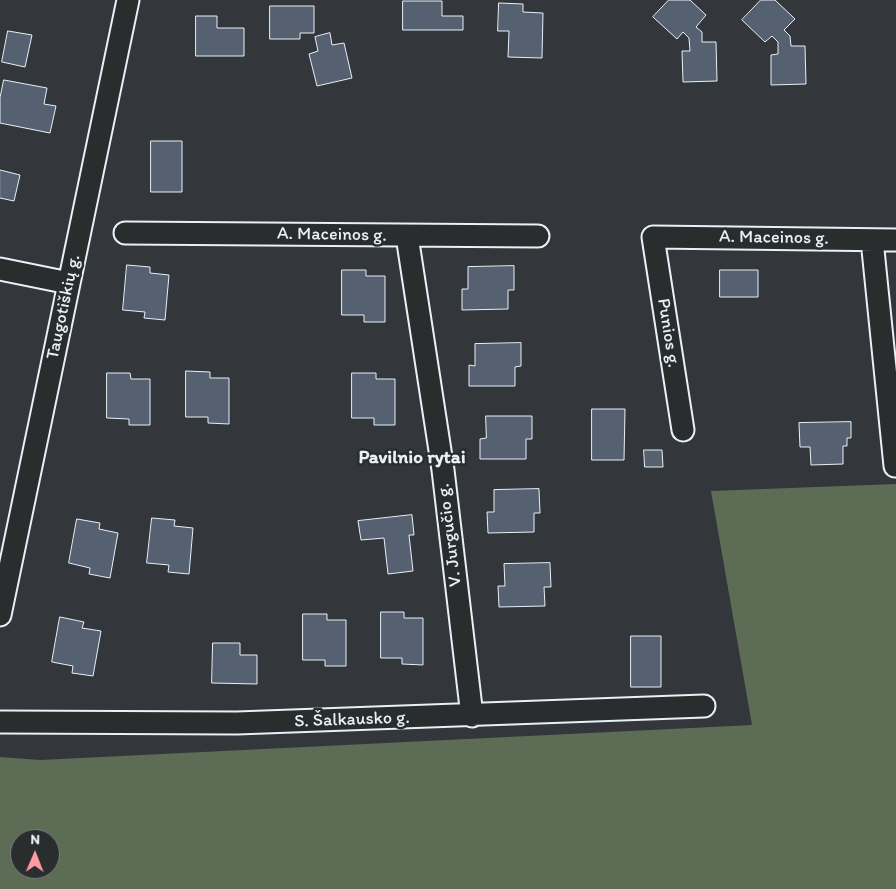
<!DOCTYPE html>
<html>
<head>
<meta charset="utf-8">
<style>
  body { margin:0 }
  #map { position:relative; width:896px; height:889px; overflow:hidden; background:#33373b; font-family:Itim,sans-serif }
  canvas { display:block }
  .north { position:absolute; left:10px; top:829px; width:50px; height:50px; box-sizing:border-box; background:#2a2d2e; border:1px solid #767b7f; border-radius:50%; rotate:1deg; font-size:14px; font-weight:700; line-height:20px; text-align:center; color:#e8f1f8 }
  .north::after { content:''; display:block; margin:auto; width:18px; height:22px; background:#ff9aa2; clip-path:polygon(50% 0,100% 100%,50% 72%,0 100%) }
</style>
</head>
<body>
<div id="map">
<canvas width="896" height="889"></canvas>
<div class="north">N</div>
</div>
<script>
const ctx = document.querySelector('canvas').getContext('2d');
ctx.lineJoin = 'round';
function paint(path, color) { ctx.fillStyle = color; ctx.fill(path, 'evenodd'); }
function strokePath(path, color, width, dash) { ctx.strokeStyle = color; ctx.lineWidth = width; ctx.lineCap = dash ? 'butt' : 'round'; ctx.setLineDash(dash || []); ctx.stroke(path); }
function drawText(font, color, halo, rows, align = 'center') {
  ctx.font = font + ' Itim,sans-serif'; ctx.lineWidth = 5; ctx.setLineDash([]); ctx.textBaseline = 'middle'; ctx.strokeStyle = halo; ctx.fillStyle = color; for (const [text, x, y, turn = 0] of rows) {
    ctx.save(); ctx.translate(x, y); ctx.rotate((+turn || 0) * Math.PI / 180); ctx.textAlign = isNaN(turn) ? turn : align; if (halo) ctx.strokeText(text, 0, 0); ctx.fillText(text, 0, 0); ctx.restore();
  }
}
paint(new Path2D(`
  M896 484V889H0V757L40 760 752 725 711 491ZM20 839H50V869H20Z`), '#5d6c55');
const building = new Path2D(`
  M669 0H690L706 15 696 27 702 32V42H716L717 81 683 82 682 51H690L689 38 683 32 677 39 653 17Z
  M761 0H775L795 19 784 30 790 36 791 46H805L806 84 771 85V55L778 54V42L772 36 765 42 742 20Z
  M403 1H442V16H463V30H403Z
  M499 3 523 4V12L543 13 542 58 508 57 509 31H498Z
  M270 6H314V33H300V39H270Z
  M196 16H217V28H244V56H196Z
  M8 31 32 35 25 67 2 62Z
  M330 33 332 45 344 43 352 78 317 86 309 54 318 51 315 37Z
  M4 80 47 88 44 104 56 106 50 133 0 123V98Z
  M151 141H182V192H151Z
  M0 170 20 175 14 201 0 198Z
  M127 265 150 267V273L169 275 165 320 144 318 145 312 123 310Z
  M514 266V290H508V309L462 310V289H468V267Z
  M342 270H366V276H385V322H364V315H342Z
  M720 270H758V297H720Z
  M521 343V366L515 367V386H469V365L475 366V344Z
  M186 371 210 372V378H229V424L208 423V417H186Z
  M107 373H130L131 379H150V425H129V419L107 418Z
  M352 373H376V379H395V425H374V418H352Z
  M592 409H625L624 460H592Z
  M486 416H532V439H526V459H480V439L486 438Z
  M851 422V438H847V446H843V464L811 465 810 447H800L799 423Z
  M644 450H662L663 467H645Z
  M539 489 540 513H534V532L488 533 487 512H494V490Z
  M412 515 414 535H409L413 571 388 574 384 538 361 540 358 521Z
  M152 518 175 520 174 526 193 528 189 574 168 572 169 565 147 563Z
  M77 519 100 523 99 529 118 533 110 578 89 574 90 568 69 563Z
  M550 563 551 587H544L545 606 499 607 498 586H505L504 564Z
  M381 612H404V618H423V665L402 664V658H381Z
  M303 614H327V620H346V666H325V660H303Z
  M60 617 84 622 82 628 101 631 93 676 72 673 73 666 52 662Z
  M631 636H661V687H631Z
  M213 643H240V655H257V684L212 683Z`);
paint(building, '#556070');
strokePath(building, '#e8f1f8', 1);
const minor = new Path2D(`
  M125 233 538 236
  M407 236 443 470 472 716
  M872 240 895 466
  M0 269 69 283
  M683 430 653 237 896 240
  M0 615 128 0
  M0 722 237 723 704 706`);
strokePath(minor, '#e8f1f8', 25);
strokePath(minor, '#2a2d2e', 21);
drawText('18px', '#e8f1f8', '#2a2d2e', [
  ["A. Maceinos g.",332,235,1],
  ["A. Maceinos g.",774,238,1],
  ["Taugotiškių g.",64,307,-78],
  ["Punios g.",668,333,81],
  ["V. Jurgučio g.",450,535,-97],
  ["S. Šalkausko g.",352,720,-2]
]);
drawText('bold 19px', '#e8f1f8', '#2a2d2e', [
  ["Pavilnio rytai",412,458]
]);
</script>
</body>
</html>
